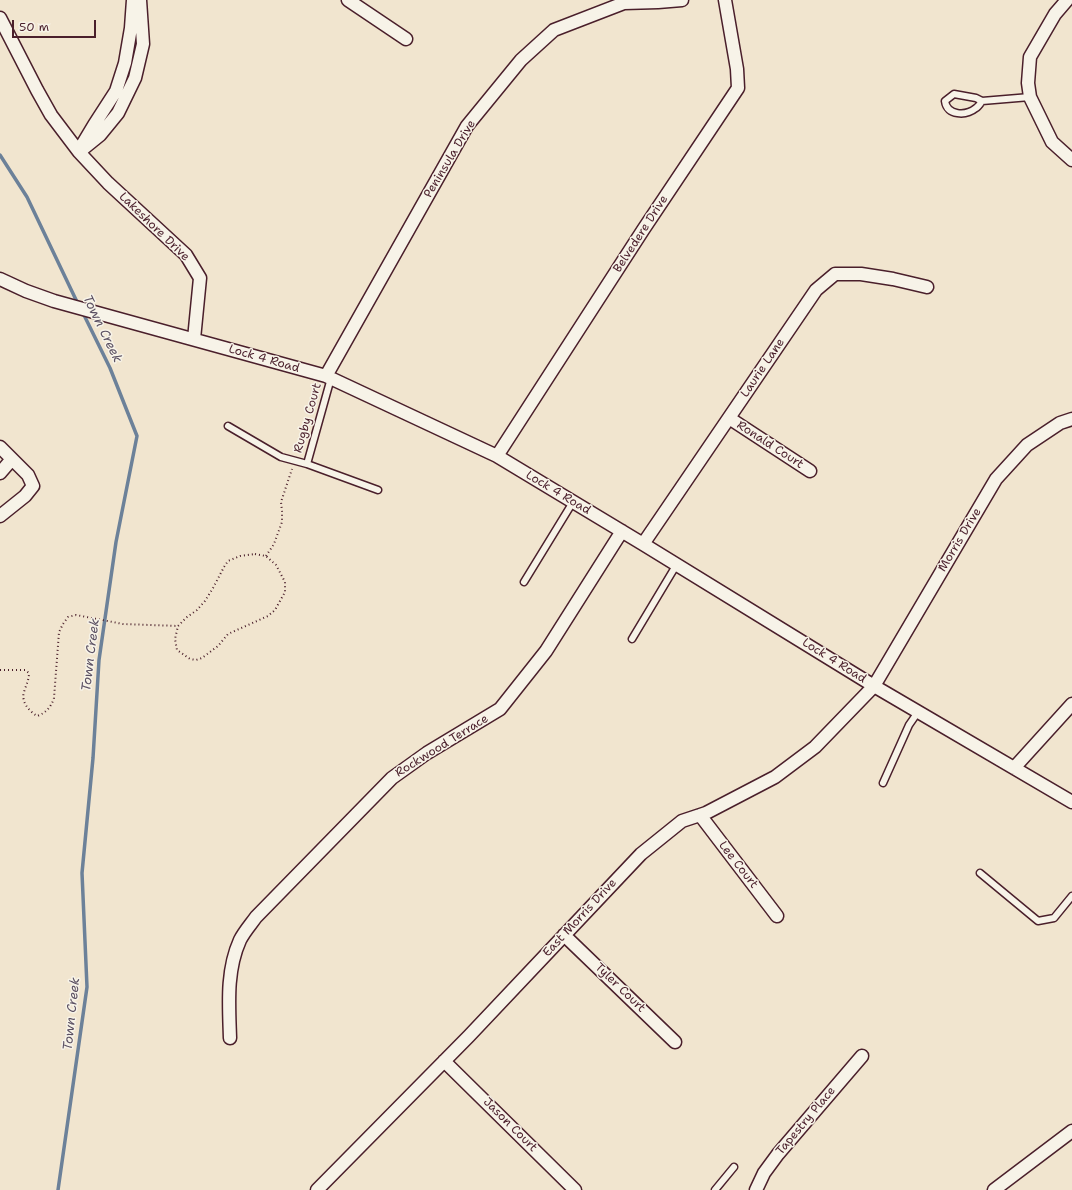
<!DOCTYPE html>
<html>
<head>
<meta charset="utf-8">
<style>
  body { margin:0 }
  #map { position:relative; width:1072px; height:1190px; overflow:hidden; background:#f1e5cf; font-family:"Shantell Sans",sans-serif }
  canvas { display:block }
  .scale { position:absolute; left:12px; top:20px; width:84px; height:18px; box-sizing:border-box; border:2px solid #4a1f2b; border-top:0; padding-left:5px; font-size:12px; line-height:14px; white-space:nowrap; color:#4a1f2b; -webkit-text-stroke:3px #f7f3e8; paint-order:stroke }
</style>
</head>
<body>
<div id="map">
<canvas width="1072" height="1190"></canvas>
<div class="scale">50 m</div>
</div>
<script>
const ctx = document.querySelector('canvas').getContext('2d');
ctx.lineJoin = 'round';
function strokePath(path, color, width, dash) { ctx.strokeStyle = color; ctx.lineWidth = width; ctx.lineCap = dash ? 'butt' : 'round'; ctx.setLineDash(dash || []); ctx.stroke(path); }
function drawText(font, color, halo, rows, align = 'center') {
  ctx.font = font + ' "Shantell Sans",sans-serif'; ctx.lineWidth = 3; ctx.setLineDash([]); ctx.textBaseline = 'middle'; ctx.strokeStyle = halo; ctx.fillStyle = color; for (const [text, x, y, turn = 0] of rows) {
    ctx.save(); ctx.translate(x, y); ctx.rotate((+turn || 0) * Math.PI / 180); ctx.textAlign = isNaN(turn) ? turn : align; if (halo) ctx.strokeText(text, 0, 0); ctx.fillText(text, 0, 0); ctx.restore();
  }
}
strokePath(new Path2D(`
  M0 155 27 197 78 304
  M58 1190 87 987 82 873 93 758 99 660 116 542 137 436 110 368 82 311`), '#6c8199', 3.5);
const service = new Path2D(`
  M982 101C980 104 978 107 976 108 966 116 947 116 945 101L954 94 976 98 982 101 1030 97
  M228 426 281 457 307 464 378 490
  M307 464 331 378
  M524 582 573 502
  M632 639 677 564
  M883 783 909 725 918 712
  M980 873 1038 921 1054 918 1072 896
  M715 1190 734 1167`);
const minor = new Path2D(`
  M348 0 406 39
  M1067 0 1055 14 1030 57 1028 83 1030 97 1052 142 1072 160
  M0 18 37 90 51 115 79 152 108 183 186 255 200 278 194 339
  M82 145 94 125 116 91 125 63 131 28 133 0
  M79 152 100 135 118 113 135 78 143 44 140 0
  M0 279 26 291 54 301 326 376 497 456 643 544 874 686 1072 802
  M326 376 467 126 521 60 554 30 624 3 658 2 682 0
  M729 418 810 471
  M0 447 28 475 33 486 25 496 0 516
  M497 456 643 230 738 88 737 69 725 0
  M0 473 12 459
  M643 544 816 290 835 274H861L893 279 927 287
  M1014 768 1072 704
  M700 815 777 916
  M564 935 675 1042
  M230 1038C229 1005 226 971 240 940 244 932 251 924 256 917L392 778 427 753 500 709 546 651 622 531
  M444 1061 575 1190
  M317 1190 469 1036 641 854 682 821 706 813 775 777 815 747 874 686 996 479 1027 445 1060 423 1072 419
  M756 1190 764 1173 778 1154 862 1056
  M994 1190 1072 1131`);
strokePath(service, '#4a1f2b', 9);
strokePath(minor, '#4a1f2b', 15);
strokePath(new Path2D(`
  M255 554 266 556 276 565 285 582V592L275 610 268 616 228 634 218 646 202 658 196 660 190 659 177 650 175 639 178 626 187 617 197 610 205 601 213 588 224 567 228 561 240 556Z
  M266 556 274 544 282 522V511L281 502 292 469
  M0 670H25L29 673C29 680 26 685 24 692 21 702 29 711 37 716 46 713 51 707 54 698L59 632 63 624 68 617 76 615 123 624 178 626`), '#4a1f2b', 2, [1, 3]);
strokePath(service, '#f7f3e8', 6);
strokePath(minor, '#f7f3e8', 12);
drawText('12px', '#4a1f2b', '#f7f3e8', [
  ["Peninsula Drive",450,159,-59],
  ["Lakeshore Drive",154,227,44],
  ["Belvedere Drive",641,234,-57],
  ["Lock 4 Road",264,359,16],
  ["Laurie Lane",763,368,-56],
  ["Rugby Court",308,418,-74],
  ["Ronald Court",770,445,33],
  ["Lock 4 Road",558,493,31],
  ["Morris Drive",960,540,-59],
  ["Lock 4 Road",834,661,32],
  ["Rockwood Terrace",442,746,-32],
  ["Lee Court",738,865,52],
  ["East Morris Drive",580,918,-47],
  ["Tyler Court",620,988,44],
  ["Tapestry Place",806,1121,-50],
  ["Jason Court",510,1125,45]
]);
drawText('italic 13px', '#5b5062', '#f7f3e8', [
  ["Town Creek",102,329,64],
  ["Town Creek",91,655,-83],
  ["Town Creek",72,1014,-84]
]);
</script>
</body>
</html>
